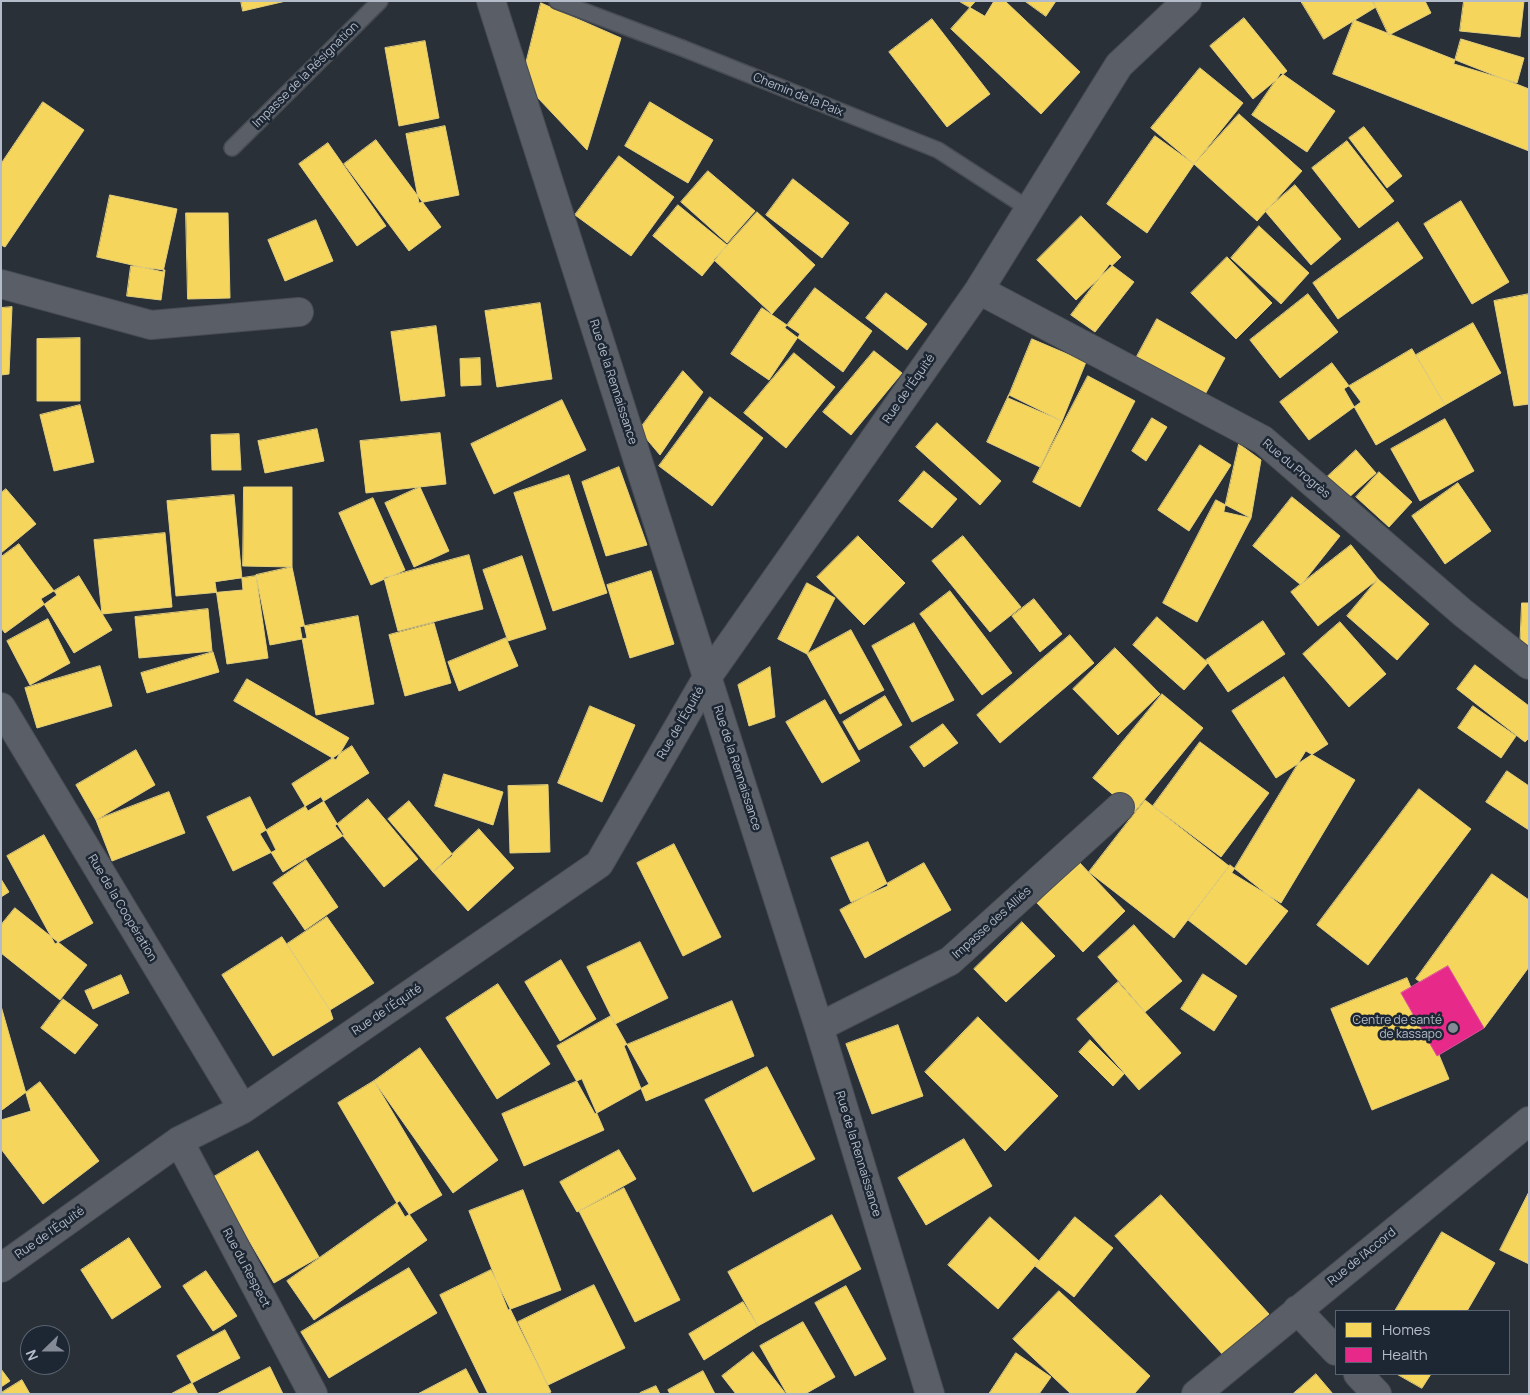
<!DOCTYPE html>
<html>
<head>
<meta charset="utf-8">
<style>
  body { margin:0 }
  #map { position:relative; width:1530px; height:1395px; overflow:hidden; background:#2a3038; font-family:Manrope,sans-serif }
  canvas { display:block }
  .frame { position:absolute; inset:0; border:2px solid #b4bcc9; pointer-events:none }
  .legend { position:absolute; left:1335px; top:1310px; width:175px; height:65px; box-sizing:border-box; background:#1d2633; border:1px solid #59626f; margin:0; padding:6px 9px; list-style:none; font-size:15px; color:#b4bcc9 }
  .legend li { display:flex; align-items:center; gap:10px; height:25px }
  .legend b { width:25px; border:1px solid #59626f }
  .north { position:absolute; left:20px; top:1325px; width:50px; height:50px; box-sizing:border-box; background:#1d2633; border:1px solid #59626f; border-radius:50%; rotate:248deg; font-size:14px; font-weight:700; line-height:20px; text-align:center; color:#b4bcc9 }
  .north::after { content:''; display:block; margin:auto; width:18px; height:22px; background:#848b96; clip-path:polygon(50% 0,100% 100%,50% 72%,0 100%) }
</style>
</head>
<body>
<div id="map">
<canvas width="1530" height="1395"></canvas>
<div class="frame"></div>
<ul class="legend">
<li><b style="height:14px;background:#f6d55c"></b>Homes</li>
<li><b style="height:14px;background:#e7298a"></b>Health</li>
</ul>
<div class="north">N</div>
</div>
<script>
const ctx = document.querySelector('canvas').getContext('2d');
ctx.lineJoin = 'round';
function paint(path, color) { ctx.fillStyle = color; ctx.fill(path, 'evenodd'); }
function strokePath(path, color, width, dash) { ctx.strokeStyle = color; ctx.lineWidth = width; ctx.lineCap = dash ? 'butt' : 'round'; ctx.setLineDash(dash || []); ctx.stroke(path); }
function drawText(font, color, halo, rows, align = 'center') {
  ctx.font = font + ' Manrope,sans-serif'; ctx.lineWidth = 5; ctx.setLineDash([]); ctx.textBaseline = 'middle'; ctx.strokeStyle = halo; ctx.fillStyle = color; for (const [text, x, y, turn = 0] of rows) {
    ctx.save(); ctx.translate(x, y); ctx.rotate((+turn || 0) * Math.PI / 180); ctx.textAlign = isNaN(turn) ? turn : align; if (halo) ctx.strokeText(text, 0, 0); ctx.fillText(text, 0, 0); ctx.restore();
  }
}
const homes = new Path2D(`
  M241 1H286L243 11Z
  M959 1H994L985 16Z
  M976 1H1005L1080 72 1041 114 951 29Z
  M1025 1H1056L1046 16Z
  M1301 1H1372L1376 7 1324 39Z
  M1373 1H1425L1431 13 1389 35Z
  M1464 1H1524L1520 37 1460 31Z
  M541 3 621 38 587 150 538 98 526 63Z
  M1244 18 1287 71 1253 99 1210 46Z
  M932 19 990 94 947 127 889 52Z
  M1354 20 1529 89V151L1333 74Z
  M1461 39 1524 58 1517 83 1454 64Z
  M425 41 439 118 399 126 385 48Z
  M1200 68 1243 103 1194 164 1151 128Z
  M1281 73 1335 111 1307 152 1252 115Z
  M43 102 84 130 5 247 1 245V164Z
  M650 102 713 140 688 183 625 146Z
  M1239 114 1302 171 1257 221 1194 164Z
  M445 126 459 195 419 203 406 134Z
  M1364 127 1402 176 1387 188 1349 138Z
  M1155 136 1194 164 1147 233 1107 204Z
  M376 140 441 227 409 251 344 164Z
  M1347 141 1394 201 1359 228 1312 168Z
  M328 143 386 226 357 246 299 164Z
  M619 156 674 197 631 256 575 215Z
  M708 171 755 211 727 243 681 202Z
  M793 179 849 223 822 258 766 215Z
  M1295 185 1341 239 1311 265 1265 211Z
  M110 195 177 209 163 272 97 257Z
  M1461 201 1509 282 1472 304 1424 224Z
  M678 205 727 245 702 276 653 236Z
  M757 212 815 265 772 314 714 260Z
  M186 213H228L230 298 188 299Z
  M1081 216 1121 257 1076 300 1037 260Z
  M316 220 333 261 285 281 268 240Z
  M1398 222 1423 258 1338 319 1313 283Z
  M1259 226 1309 273 1281 304 1231 258Z
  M1227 257 1272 303 1236 339 1191 293Z
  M1110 264 1134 282 1095 332 1071 315Z
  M131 266 165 270 161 300 127 296Z
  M815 288 872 331 843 372 785 328Z
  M886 293 927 324 907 350 866 318Z
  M1308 294 1338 332 1280 378 1250 340Z
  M1529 294V404L1514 406 1494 301Z
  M540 303 552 379 497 387 485 311Z
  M12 307 9 374 1 375V308Z
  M762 308 800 334 769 380 731 354Z
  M1157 319 1225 358 1202 400 1134 362Z
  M1473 323 1501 373 1445 405 1416 355Z
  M436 326 445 396 401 401 391 332Z
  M80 338V401H37V339Z
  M1032 339 1086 362 1062 421 1008 398Z
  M1412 349 1445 405 1376 445 1344 389Z
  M874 351 902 373 851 435 823 412Z
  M794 353 835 387 786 448 744 413Z
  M480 358 481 385 461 386 460 359Z
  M1332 363 1361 402 1309 440 1280 402Z
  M683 371 703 392 660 455 639 430Z
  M1088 376 1135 401 1080 507 1033 482Z
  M1009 395 1062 421 1040 467 987 442Z
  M710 397 763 438 712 506 659 466Z
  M562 400 586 450 494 494 471 444Z
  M80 405 94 462 54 471 40 415Z
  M1152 418 1167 427 1146 461 1132 451Z
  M1445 419 1474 471 1420 501 1391 449Z
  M937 423 1001 481 980 505 916 447Z
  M317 429 324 461 265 473 258 441Z
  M440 433 446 484 366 493 360 441Z
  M239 434 241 470H212L211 435Z
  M1239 444 1261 460 1251 518 1224 512Z
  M1200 445 1231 465 1189 531 1158 510Z
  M1356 450 1376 473 1346 500 1326 478Z
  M619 467 647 545 606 556 582 482Z
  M924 471 957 499 932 528 899 501Z
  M1379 472 1412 502 1389 527 1356 497Z
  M569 475 607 593 553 611 514 493Z
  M1458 483 1491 531 1445 564 1412 516Z
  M244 487H292V567L243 566Z
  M420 487 449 551 414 567 385 503Z
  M6 489 36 524 1 553V493Z
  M234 495 243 590 176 596 167 501Z
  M1292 497 1340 536 1301 585 1253 546Z
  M373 498 405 570 371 585 339 513Z
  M1216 500 1251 518 1197 622 1163 603Z
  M165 533 172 607 102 614 94 540Z
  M858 536 905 583 864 625 817 577Z
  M963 536 1021 607 990 632 932 561Z
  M19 544 57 595 5 633 1 628V557Z
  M1351 545 1378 579 1318 626 1291 592Z
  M469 555 483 609 398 631 384 578Z
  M522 556 546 629 508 641 483 570Z
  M292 567 307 638 270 645 256 575Z
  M651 571 674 644 630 658 607 585Z
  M79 576 112 630 74 653 41 599Z
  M256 576 268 658 227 664 215 582Z
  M1378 579 1429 624 1397 660 1347 616Z
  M807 583 835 598 807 654 778 639Z
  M950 591 1012 673 982 695 920 614Z
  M1034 599 1062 634 1040 652 1012 616Z
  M1522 603H1529V651L1520 650Z
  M208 609 212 651 139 658 135 617Z
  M358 616 374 704 316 715 300 627Z
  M1157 617 1208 663 1184 690 1133 645Z
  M48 619 70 663 30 685 7 641Z
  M1263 621 1285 654 1228 692 1206 660Z
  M1340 622 1386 674 1349 707 1303 654Z
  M434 623 451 683 405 696 389 635Z
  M914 623 954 700 912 722 872 646Z
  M851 630 884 690 840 714 807 654Z
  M1070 635 1094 663 1000 743 977 715Z
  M506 638 518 666 459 691 448 662Z
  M1115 648 1160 694 1118 735 1073 689Z
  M213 652 219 672 147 693 141 673Z
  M1475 665 1529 706V738L1525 742 1457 689Z
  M100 666 112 706 37 728 25 688Z
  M770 667 775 717 749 726 738 685Z
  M1284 677 1328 744 1276 778 1232 711Z
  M247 679 349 738 336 760 234 701Z
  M1162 694 1203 728 1134 812 1093 778Z
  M885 696 902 725 859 750 843 722Z
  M825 700 860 761 822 783 786 722Z
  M590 706 635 725 602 802 558 783Z
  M1473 706 1516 736 1501 758 1458 728Z
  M943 724 958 743 924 767 910 747Z
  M1200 742 1269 793 1221 857 1153 806Z
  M352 746 369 773 308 811 292 784Z
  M136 750 155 785 96 820 76 785Z
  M1306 751 1355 780 1281 903 1232 873Z
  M1507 771 1529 786V830L1486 802Z
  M444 774 503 792 493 825 435 806Z
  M548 785 550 852 510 853 508 786Z
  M1419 789 1471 829 1368 965 1317 925Z
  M169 792 185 833 112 861 96 820Z
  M250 797 276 850 233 871 207 817Z
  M321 797 344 835 283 872 260 834Z
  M368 799 418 859 384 887 335 826Z
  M1145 800 1229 866 1174 938 1089 872Z
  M409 801 453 855 433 872 388 819Z
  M479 829 514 868 468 911 433 872Z
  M44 835 93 923 55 944 7 856Z
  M868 842 888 886 851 902 831 858Z
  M674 844 721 937 683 956 637 863Z
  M306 860 338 907 305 930 273 883Z
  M1079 862 1125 911 1083 952 1037 903Z
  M924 863 951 910 865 958 840 910Z
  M1230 865 1288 911 1246 965 1188 920Z
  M1492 874 1529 900V967L1484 1028 1416 979Z
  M1 879 9 892 1 897Z
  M15 908 87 965 60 1000 1 953V925Z
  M327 917 374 983 330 1010 287 944Z
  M1022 922 1055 956 1006 1002 974 969Z
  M1134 925 1182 981 1145 1012 1098 957Z
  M282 937 330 1010 333 1019 273 1056 222 975Z
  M640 942 668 998 615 1024 587 967Z
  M561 960 596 1019 560 1041 525 982Z
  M1203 974 1237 996 1214 1031 1181 1009Z
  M121 975 129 993 93 1009 85 991Z
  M1407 978 1449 1079 1372 1110 1331 1009Z
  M1118 982 1181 1053 1139 1090 1077 1019Z
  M498 984 550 1064 497 1099 446 1018Z
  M63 999 98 1025 75 1054 41 1028Z
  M732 1001 754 1056 646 1101 624 1046Z
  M1 1006 31 1111 1 1120Z
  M611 1016 649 1084 595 1114 557 1046Z
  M978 1017 1058 1096 1005 1151 925 1072Z
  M898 1025 923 1096 872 1114 846 1044Z
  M1090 1040 1124 1074 1113 1086 1079 1052Z
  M420 1048 498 1160 453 1193 374 1081Z
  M767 1067 815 1159 753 1192 705 1100Z
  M582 1079 604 1130 524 1166 502 1114Z
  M374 1081 442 1195 405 1217 338 1103Z
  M40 1082 99 1161 43 1204 1 1149V1111Z
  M964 1139 992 1186 926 1225 898 1178Z
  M619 1150 636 1179 577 1212 560 1182Z
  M258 1151 319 1257 274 1283 212 1178Z
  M624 1188 680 1300 635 1322 579 1211Z
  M523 1190 561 1290 508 1310 469 1211Z
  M1529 1192V1264L1500 1250Z
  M1161 1195 1269 1314 1223 1355 1115 1236Z
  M400 1201 427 1240 314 1320 287 1281Z
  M832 1215 861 1269 758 1326 728 1272Z
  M990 1217 1039 1261 998 1309 948 1265Z
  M1075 1217 1113 1248 1074 1297 1035 1266Z
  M1442 1232 1495 1263 1467 1311H1395Z
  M129 1238 161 1287 112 1319 81 1270Z
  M409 1268 437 1313 329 1378 301 1332Z
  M491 1270 551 1392 547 1394H488L440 1295Z
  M206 1271 237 1316 213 1331 183 1286Z
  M594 1285 625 1348 548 1385 518 1322Z
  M846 1286 886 1359 855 1376 815 1303Z
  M1059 1291 1150 1376 1134 1394H1071L1013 1339Z
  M743 1302 758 1326 704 1360 689 1334Z
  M803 1322 835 1377 805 1394H787L760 1346Z
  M225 1330 240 1358 192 1383 177 1356Z
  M753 1352 786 1394H736L722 1376Z
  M1016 1353 1051 1377 1039 1394H989Z
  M270 1367 283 1394H217Z
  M1 1369 10 1381 1 1387Z
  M466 1369 479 1394H418Z
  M703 1371 715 1394H670L668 1390Z
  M1316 1374 1333 1394H1293Z
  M1397 1374H1431L1422 1388Z
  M22 1380 30 1394H1V1393Z
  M192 1383 198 1394H171Z
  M656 1386 660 1394H640V1393Z`);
paint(homes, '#f6d55c');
strokePath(homes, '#e2ce7d', 1);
const health = new Path2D(`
  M1448 966 1484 1028 1437 1056 1401 993Z`);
paint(health, '#e7298a');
strokePath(health, '#d8559d', 1);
const service = new Path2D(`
  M557 1 682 48 938 150 1029 209
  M232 148 380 1`);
const minor = new Path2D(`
  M491 1 819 1027 930 1394
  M1 284 151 325 299 312
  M979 290 1263 440 1463 613 1529 665
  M1 707 243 1109
  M819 1027 950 961 1120 807
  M179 1141 313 1394
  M1 1268 179 1141 243 1109 599 864 708 676 979 290 1119 65 1187 1
  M1297 1310 1336 1351
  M1358 1374 1377 1394
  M1196 1394 1529 1121`);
strokePath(service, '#484c53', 18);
strokePath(minor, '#484c53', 30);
strokePath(service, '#5a5e66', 15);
strokePath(minor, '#5a5e66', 28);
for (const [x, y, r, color] of [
  [1453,1028,6,"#848b96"]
]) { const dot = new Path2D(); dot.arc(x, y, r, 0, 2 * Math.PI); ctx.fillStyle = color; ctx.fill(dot); strokePath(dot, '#1d2633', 2); }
drawText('12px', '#b4bcc9', '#1d2633', [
  ["Impasse de la Résignation",306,75,-45],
  ["Chemin de la Paix",798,95,22],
  ["Rue de la Rennaissance",613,382,72],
  ["Rue de l'Équité",909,389,-55],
  ["Rue du Progrès",1296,469,40],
  ["Rue de l'Équité",681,723,-60],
  ["Rue de la Rennaissance",737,768,72],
  ["Rue de la Coopération",122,908,59],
  ["Impasse des Alliés",992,923,-42],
  ["Rue de l'Équité",387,1010,-34],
  ["Rue de la Rennaissance",858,1154,73],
  ["Rue de l'Équité",50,1233,-35],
  ["Rue de l'Accord",1362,1257,-39],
  ["Rue du Respect",246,1268,62]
]);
drawText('12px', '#b4bcc9', '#1d2633', [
  ["Centre de santé",1442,1021],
  ["de kassapo",1442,1035]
], 'right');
</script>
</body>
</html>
